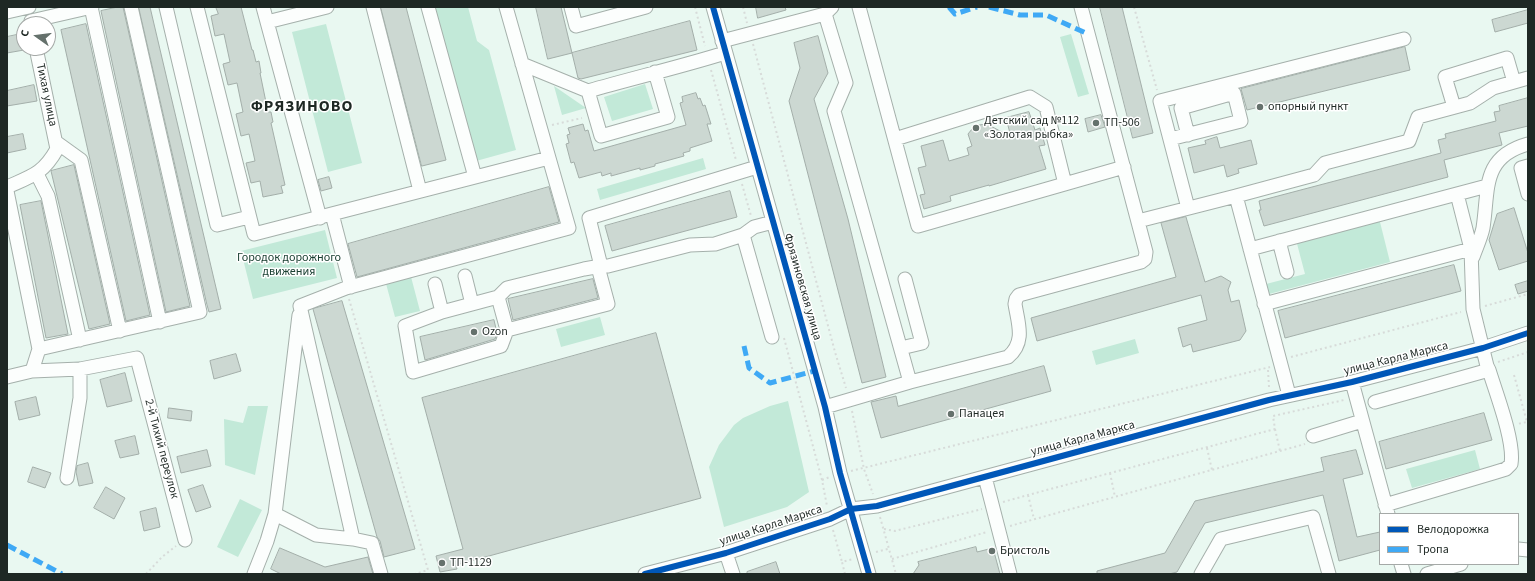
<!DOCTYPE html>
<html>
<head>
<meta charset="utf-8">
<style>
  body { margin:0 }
  #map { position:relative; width:1535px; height:581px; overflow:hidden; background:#e9f8f1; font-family:"Source Sans 3",sans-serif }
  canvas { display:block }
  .frame { position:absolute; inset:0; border:8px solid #1e2824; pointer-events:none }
  .legend { position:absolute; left:1379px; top:513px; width:140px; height:52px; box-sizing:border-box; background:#fff; border:1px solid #a5a9a7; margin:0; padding:5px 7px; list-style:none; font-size:12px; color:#1e2824 }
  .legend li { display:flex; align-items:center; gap:8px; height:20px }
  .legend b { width:20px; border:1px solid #a5a9a7 }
  .north { position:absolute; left:16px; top:16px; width:40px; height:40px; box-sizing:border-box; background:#fff; border:1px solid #a5a9a7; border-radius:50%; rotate:284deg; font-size:11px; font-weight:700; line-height:16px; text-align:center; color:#1e2824 }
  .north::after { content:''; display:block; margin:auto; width:14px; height:18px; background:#65716c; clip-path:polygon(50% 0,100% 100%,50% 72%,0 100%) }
</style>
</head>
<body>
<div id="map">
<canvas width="1535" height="581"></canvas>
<div class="frame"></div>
<ul class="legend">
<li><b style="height:5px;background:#0057b8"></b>Велодорожка</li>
<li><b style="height:5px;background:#3fa9f5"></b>Тропа</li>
</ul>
<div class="north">С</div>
</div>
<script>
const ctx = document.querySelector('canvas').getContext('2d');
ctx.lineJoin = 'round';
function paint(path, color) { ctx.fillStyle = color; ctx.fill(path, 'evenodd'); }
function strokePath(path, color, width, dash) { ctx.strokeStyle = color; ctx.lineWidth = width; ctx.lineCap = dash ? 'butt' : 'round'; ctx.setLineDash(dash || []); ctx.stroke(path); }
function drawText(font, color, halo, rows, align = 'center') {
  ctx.font = font + ' "Source Sans 3",sans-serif'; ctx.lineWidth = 3; ctx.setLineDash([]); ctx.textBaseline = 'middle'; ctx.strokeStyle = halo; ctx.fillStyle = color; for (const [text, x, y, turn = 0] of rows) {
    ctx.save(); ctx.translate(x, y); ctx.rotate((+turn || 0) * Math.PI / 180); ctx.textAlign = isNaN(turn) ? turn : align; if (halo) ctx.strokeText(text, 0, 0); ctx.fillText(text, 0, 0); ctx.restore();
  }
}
paint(new Path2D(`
  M435 7H468L477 41 489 50 516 150 476 161Z
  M326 24 362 163 328 172 292 32Z
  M1071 34 1089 94 1078 97 1060 37Z
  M645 84 653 109 612 121 604 97Z
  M554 86 586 108 562 115Z
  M703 158 706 169 600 200 597 189Z
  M1379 218 1390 262 1269 294 1266 284 1305 274 1296 240Z
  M325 230 337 278 253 299 241 251Z
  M410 273 420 311 395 317 385 280Z
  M600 317 605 335 561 347 556 329Z
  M1135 339 1139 353 1096 365 1092 351Z
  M788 401 809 492 787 507 724 527 709 467 719 445 734 425 743 418 770 406Z
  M248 406H268L255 475 225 465 224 419 243 423Z
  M1475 450 1480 469 1412 488 1406 469Z
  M240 499 262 510 238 557 217 547Z`), '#c2e9d8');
const building = new Path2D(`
  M118 7H123L190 306 166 312 101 11Z
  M139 7H150L221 309 209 312 207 305Z
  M216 7H241L252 50H253L256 62 259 61 261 73H260L268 112H271L273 122 271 123 285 185 281 186 283 193 263 197 260 181 251 183 246 163 255 161 249 134 241 136 236 114 243 112 237 83 228 85 223 64 230 62 224 34 215 36 211 16 218 14Z
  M381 7H406L446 160 422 166Z
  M536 7H561L572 53 548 59Z
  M756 7H785L786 10 758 18Z
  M1100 7H1122L1153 133 1133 138Z
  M1528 10V23L1495 32 1492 20Z
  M690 21 697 50 581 79 578 78 572 53Z
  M86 24 150 315 126 321 61 30Z
  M21 34 24 50 7 53V37Z
  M818 36 828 73 814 99 848 219 886 377 862 383 789 101 800 68 794 43Z
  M1405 47 1410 70 1247 110 1241 89Z
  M34 85 37 101 7 106V91Z
  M696 93 698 99 700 98 703 106 705 105 711 124H707L712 141 690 148V151L683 153 684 156 655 164V166L640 170V168L611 176V173L602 176 601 172 579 178 574 162 571 163 566 144 569 143 567 135 570 134 568 128 583 124 585 131 588 130 594 151 686 125 680 103 683 102 682 97Z
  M1528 98V126L1499 133 1502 145 1444 160 1448 177 1264 226 1259 210H1261L1259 201 1441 153 1438 140 1446 138 1445 134 1496 121 1494 112 1500 111 1499 106Z
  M1029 112 1035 130 1040 128 1045 145 1039 146 1046 169 989 186V185L950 196 951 201 924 209 920 195 925 194 918 168 926 166 921 146 943 140 949 161 969 155 967 148 972 146 968 134 972 129 979 125 987 124 1011 137 1006 118Z
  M1101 115 1105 127 1088 132 1085 119Z
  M23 134 26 149 7 153V137Z
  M1217 137 1220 148 1251 140 1257 164 1238 169 1239 173 1227 177 1224 165 1194 173 1188 148 1206 144 1205 141Z
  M74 165 110 324 89 329 51 171Z
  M329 177 332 188 321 191 318 180Z
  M549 187 559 222 357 277 348 244Z
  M730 191 737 217 612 251 605 226Z
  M41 201 68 334 46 338 20 205Z
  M1514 208 1528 253V261L1499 270 1489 240 1497 214Z
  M1186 217 1205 282 1221 276 1231 282 1228 290 1231 302 1239 300 1246 331 1240 340 1193 352 1191 344 1183 347 1178 328 1207 320 1201 295 1037 341 1031 318 1176 277 1161 223Z
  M1454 265 1461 291 1285 338 1278 311Z
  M593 279 598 298 513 320 508 299Z
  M1528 281V291L1518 294 1515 285Z
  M342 301 415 549 384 557 380 541 377 537 313 309Z
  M494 320 497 333 495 339 425 360 420 337Z
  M656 333 701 498 456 565 457 569 440 572 436 556 463 549 422 398Z
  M236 354 241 371 214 379 210 361Z
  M1044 366 1051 391 881 438 871 402 896 396 898 406Z
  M125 373 132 401 107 407 100 380Z
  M36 397 40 415 19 420 15 402Z
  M169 408 192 411 191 421 168 418Z
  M1484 413 1492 440 1386 469 1379 442Z
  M135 436 139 454 120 458 115 441Z
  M207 450 211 466 181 473 177 457Z
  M1356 450 1363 474 1343 479 1357 537 1380 532V550L1339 561 1323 495 1205 523 1177 572 1169 574H1097V571L1165 553 1195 501 1324 471 1321 458Z
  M88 463 93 483 79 486 76 472 77 466Z
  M33 467 51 473 45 488 28 482Z
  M203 485 211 507 196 512 188 490Z
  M106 487 125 498 114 519 94 508Z
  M156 508 160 527 144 531 140 512Z
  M976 547 977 552 993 548 1000 574H913L919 565 918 562Z
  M280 548 325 567 368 557 373 574H281L271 569Z
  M776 562 780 574H747V572Z`);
paint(building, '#ccd8d2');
strokePath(building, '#a3aea9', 1);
const minor = new Path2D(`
  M91 7 160 322
  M166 7 217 225 249 217
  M197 7 254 234 549 158 506 7
  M263 7 320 218
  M373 7 420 191
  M428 7 475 177
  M571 7 576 26 646 7
  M713 7 825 407 840 473 869 574
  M859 7 918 226 1124 167
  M7 12 29 7
  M825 14 846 83 834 111 910 382
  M31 21 92 7
  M267 22 327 7
  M722 41 825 14 832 7
  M522 64 588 91
  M655 72 668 117 601 136 588 91C633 78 680 67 725 53
  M1454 107 1445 77 1507 58 1514 82
  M895 139 1030 97 1046 107 1065 184
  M1170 139 1241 121 1234 93 1181 108 1188 135
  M56 142 81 160 120 331
  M1528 166 1521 168 1528 194
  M757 167 589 218 601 266H608L690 245 715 244 743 235 754 227 773 222
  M37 174 48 196 80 340
  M7 187C32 176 43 174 57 149L36 48
  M7 191 39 349 32 371
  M1236 196 1314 175 1325 163 1409 141 1418 117 1470 103 1493 88 1528 78
  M1188 208 1160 101 1404 39
  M332 214 351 287
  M1138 221 1236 196 1289 395
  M743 235 772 337
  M1279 241 1287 272
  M1250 249 1487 186
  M1473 257C1476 248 1481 238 1483 228 1489 190 1481 157 1528 144
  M465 276 472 304
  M435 284 442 312
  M498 297 507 330 608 304 598 267
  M1264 304 1471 249
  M300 306 346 288 569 228 549 158
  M300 306 353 539 372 543 381 574
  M507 330 501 346 413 372 405 326 442 312 498 297 507 288 584 269 601 266
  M901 348 922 343 905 279
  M39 349 200 312 131 7
  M7 377 32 371 80 369 137 358 185 540
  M1352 382 1388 514
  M1375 402 1489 370
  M825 407 910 382 1008 357C1026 342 1018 323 1015 304L1016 299 1019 295 1141 262 1145 259 1146 252 1081 7
  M1313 436 1362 421
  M985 477 1010 574
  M67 478 80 398V369
  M1385 505 1493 473 1506 469 1511 464C1515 442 1496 393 1489 370L1487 366 1473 309 1471 249 1457 194
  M275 514 299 315
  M1518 549 1528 550
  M726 553 733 574
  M1401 564 1404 574
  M254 574 267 541 275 514 316 535 353 539
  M645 574 726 553 830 519 851 509 877 506 1269 400 1352 382 1483 348 1528 333
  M1201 574 1221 539 1313 517 1329 574
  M1427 574 1461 564`);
strokePath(minor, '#a5b0ab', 15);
strokePath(new Path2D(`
  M695 7 705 46
  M743 7 747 23
  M1134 7 1157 90
  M753 44 835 352 846 388
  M711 70 736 160
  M552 125 582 118
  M742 184 751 216
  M349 299 428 570 415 574
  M1485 306 1528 294
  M784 338 822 480 827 506
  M1291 357 1461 312
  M1498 362 1528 352
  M1268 370 1269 387
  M1514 375 1527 422 1517 424
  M852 411 864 469 873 494
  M1275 429 1280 451
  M1207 448 1212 470
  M851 471 1270 367
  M1110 473 1115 497
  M822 480 830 477
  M1028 495 1034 519
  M1003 502 1028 495 1275 429 1273 416 1344 400
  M880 517 896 574
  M1010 526 1305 444
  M884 529 895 531 982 509
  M833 530 842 562
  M876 552 888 549
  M892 559 987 532
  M146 574 162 557 176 546
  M845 574 842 562 853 559`), '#d7dbd9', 2, [2, 3]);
strokePath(minor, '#fcfefd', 13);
strokePath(new Path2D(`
  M949 7 955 14 977 7
  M989 7 1020 15H1046L1088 34
  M744 346 749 368 770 383 814 371
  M7 545 62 574`), '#3fa9f5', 5, [10, 5]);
strokePath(new Path2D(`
  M713 7 825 407 840 473 869 574
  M645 574 726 553 830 519 851 509 877 506 1269 400 1352 382 1483 348 1528 333`), '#0057b8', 6);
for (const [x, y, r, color] of [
  [1260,107,4,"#65716c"],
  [1096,123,4,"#65716c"],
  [976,128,4,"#65716c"],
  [474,332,4,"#65716c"],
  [951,414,4,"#65716c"],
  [992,551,4,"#65716c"],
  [442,563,4,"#65716c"]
]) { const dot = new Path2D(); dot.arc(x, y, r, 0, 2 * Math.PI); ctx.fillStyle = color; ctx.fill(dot); strokePath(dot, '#fff', 1.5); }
drawText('12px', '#1e2824', '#fff', [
  ["Тихая улица",46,95,78],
  ["Фрязиновская улица",802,287,74],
  ["улица Карла Маркса",1396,359,-14],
  ["улица Карла Маркса",1083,439,-15],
  ["2-й Тихий переулок",161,449,75],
  ["улица Карла Маркса",771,526,-18]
]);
drawText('12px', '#1e2824', '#fff', [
  ["опорный пункт",1268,107],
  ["Детский сад №112",984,121],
  ["«Золотая рыбка»",984,135],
  ["ТП-506",1104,123],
  ["Ozon",482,332],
  ["Панацея",959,414],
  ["Бристоль",1000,551],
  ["ТП-1129",450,563]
], 'left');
drawText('12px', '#1a4032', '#fff', [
  ["Городок дорожного",289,258],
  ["движения",289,272]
]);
ctx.letterSpacing = '1px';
drawText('bold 16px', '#1e2824', '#fff', [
  ["ФРЯЗИНОВО",302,107]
]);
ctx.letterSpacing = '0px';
</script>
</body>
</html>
